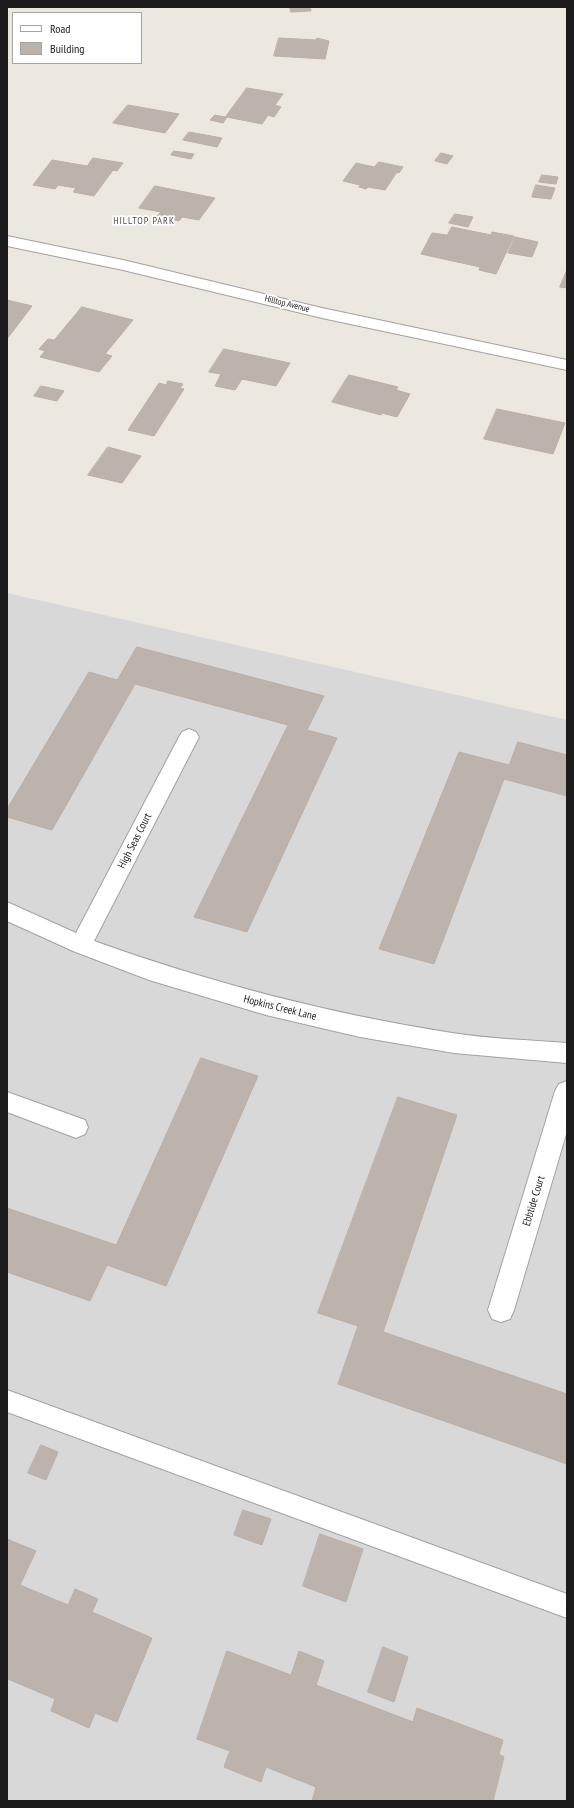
<!DOCTYPE html>
<html>
<head>
<meta charset="utf-8">
<style>
  body { margin:0 }
  #map { position:relative; width:574px; height:1808px; overflow:hidden; background:#ece8e0; font-family:"PT Sans Narrow",sans-serif }
  canvas { display:block }
  .frame { position:absolute; inset:0; border:8px solid #1b1b1b; pointer-events:none }
  .legend { position:absolute; left:12px; top:12px; width:130px; height:52px; box-sizing:border-box; background:#fff; border:1px solid #a4a4a4; margin:0; padding:5px 7px; list-style:none; font-size:12px; color:#1b1b1b }
  .legend li { display:flex; align-items:center; gap:8px; height:20px }
  .legend b { width:20px; border:1px solid #a4a4a4 }
</style>
</head>
<body>
<div id="map">
<canvas width="574" height="1808"></canvas>
<div class="frame"></div>
<ul class="legend">
<li><b style="height:5px;background:#fff"></b>Road</li>
<li><b style="height:11px;background:#bcb3ad"></b>Building</li>
</ul>
</div>
<script>
const ctx = document.querySelector('canvas').getContext('2d');
ctx.lineJoin = 'round';
function paint(path, color) { ctx.fillStyle = color; ctx.fill(path, 'evenodd'); }
function strokePath(path, color, width, dash) { ctx.strokeStyle = color; ctx.lineWidth = width; ctx.lineCap = dash ? 'butt' : 'round'; ctx.setLineDash(dash || []); ctx.stroke(path); }
function drawText(font, color, halo, rows, align = 'center') {
  ctx.font = font + ' "PT Sans Narrow",sans-serif'; ctx.lineWidth = 3.5; ctx.setLineDash([]); ctx.textBaseline = 'middle'; ctx.strokeStyle = halo; ctx.fillStyle = color; for (const [text, x, y, turn = 0] of rows) {
    ctx.save(); ctx.translate(x, y); ctx.rotate((+turn || 0) * Math.PI / 180); ctx.textAlign = isNaN(turn) ? turn : align; if (halo) ctx.strokeText(text, 0, 0); ctx.fillText(text, 0, 0); ctx.restore();
  }
}
paint(new Path2D(`
  M7 593 567 720V1801H7Z`), '#d9d8d8');
const building = new Path2D(`
  M290 7H310L311 11 291 12Z
  M279 38 316 40 317 38 329 41 325 59 274 56Z
  M247 88 283 94 275 105 281 107 274 117 268 115 262 124 227 117 223 123 210 120 215 115 225 117Z
  M128 105 179 114 165 133 113 123Z
  M189 132 222 138 217 147 183 140Z
  M174 151 194 154 191 159 171 155Z
  M441 153 453 156 447 164 435 161Z
  M93 158 123 163 117 171 113 170 94 196 73 192 76 188 58 185 55 189 33 185 52 160 87 166Z
  M379 162 403 167 399 173 397 172 385 190 368 187 366 189 359 187 360 185 343 181 356 163 374 167Z
  M542 175 558 177 556 184 539 182Z
  M536 185 555 188 551 199 532 197Z
  M155 186 215 198 199 220 182 217 179 221 157 216 161 212 139 208Z
  M455 214 473 217 468 227 449 223Z
  M452 227 491 235 492 232 514 236 496 274 479 270 480 267 421 254 432 233 447 235Z
  M515 237 538 242 532 257 508 253Z
  M567 270V288L560 287Z
  M7 300 32 306 7 339Z
  M82 307 133 320 105 354 112 356 99 372 40 357 45 351 39 349 48 339 54 340Z
  M224 349 290 363 276 386 242 379 235 390 215 386 221 374 209 372Z
  M349 375 398 387 396 390 410 394 397 417 382 413 381 415 332 402Z
  M168 381 183 384 180 388 184 389 154 436 128 430 159 383 166 385Z
  M41 386 64 391 57 401 34 396Z
  M497 409 565 423 553 454 484 439Z
  M108 447 141 456 122 483 88 475Z
  M137 647 324 696 307 730 337 738 247 932 194 917 288 725 135 684 52 830 7 817V809L89 672 117 680Z
  M518 742 567 755V796L504 779 434 964 379 949 459 752 509 765Z
  M201 1058 258 1076 166 1286 107 1265 90 1301 7 1272V1208L116 1245Z
  M398 1097 457 1115 383 1332 567 1394V1464L338 1384 358 1326 318 1313Z
  M41 1445 58 1452 46 1480 28 1473Z
  M243 1510 271 1519 262 1545 234 1535Z
  M320 1534 363 1549 346 1602 303 1586Z
  M7 1539 36 1551 20 1585 68 1605 75 1589 98 1599 92 1612 152 1638 117 1722 95 1713 89 1728 51 1711 55 1699 8 1679 7 1681Z
  M383 1647 408 1657 394 1702 368 1692Z
  M227 1651 291 1675 299 1651 324 1661 316 1685 413 1722 417 1708 503 1740 499 1754 504 1757 493 1801H312L316 1787 266 1767 261 1782 224 1767 230 1751 197 1739Z`);
paint(building, '#bcb3ad');
strokePath(building, '#bcaea4', 1);
const lane = new Path2D(`
  M7 1390 567 1594V1618L7 1412Z`);
const street = new Path2D(`
  M7 236 123 260 322 308 567 360V370L322 318 123 270 7 246Z
  M189 729 196 732 199 737 94 941C211 983 330 1014 452 1033 490 1039 529 1040 567 1043V1063L454 1053 360 1037 266 1015 149 980 73 951 7 921V902L76 933 179 737 182 732Z
  M567 1081V1131L514 1310 510 1319 501 1322 492 1319 488 1310 555 1091 559 1084Z
  M7 1092 85 1120 88 1127 85 1134 76 1138 7 1112Z`);
strokePath(lane, '#a2a2a2', 2);
strokePath(street, '#a2a2a2', 2);
paint(lane, '#fff');
paint(street, '#fff');
drawText('9px', '#1b1b1b', '#fff', [
  ["Hilltop Avenue",287,304,14]
]);
ctx.letterSpacing = '1px';
drawText('10px', '#4e4e4e', '#fff', [
  ["HILLTOP PARK",144,221]
]);
ctx.letterSpacing = '0px';
drawText('11px', '#1b1b1b', '#fff', [
  ["High Seas Court",135,841,-63],
  ["Hopkins Creek Lane",280,1008,14],
  ["Ebbtide Court",534,1201,-73]
]);
</script>
</body>
</html>
